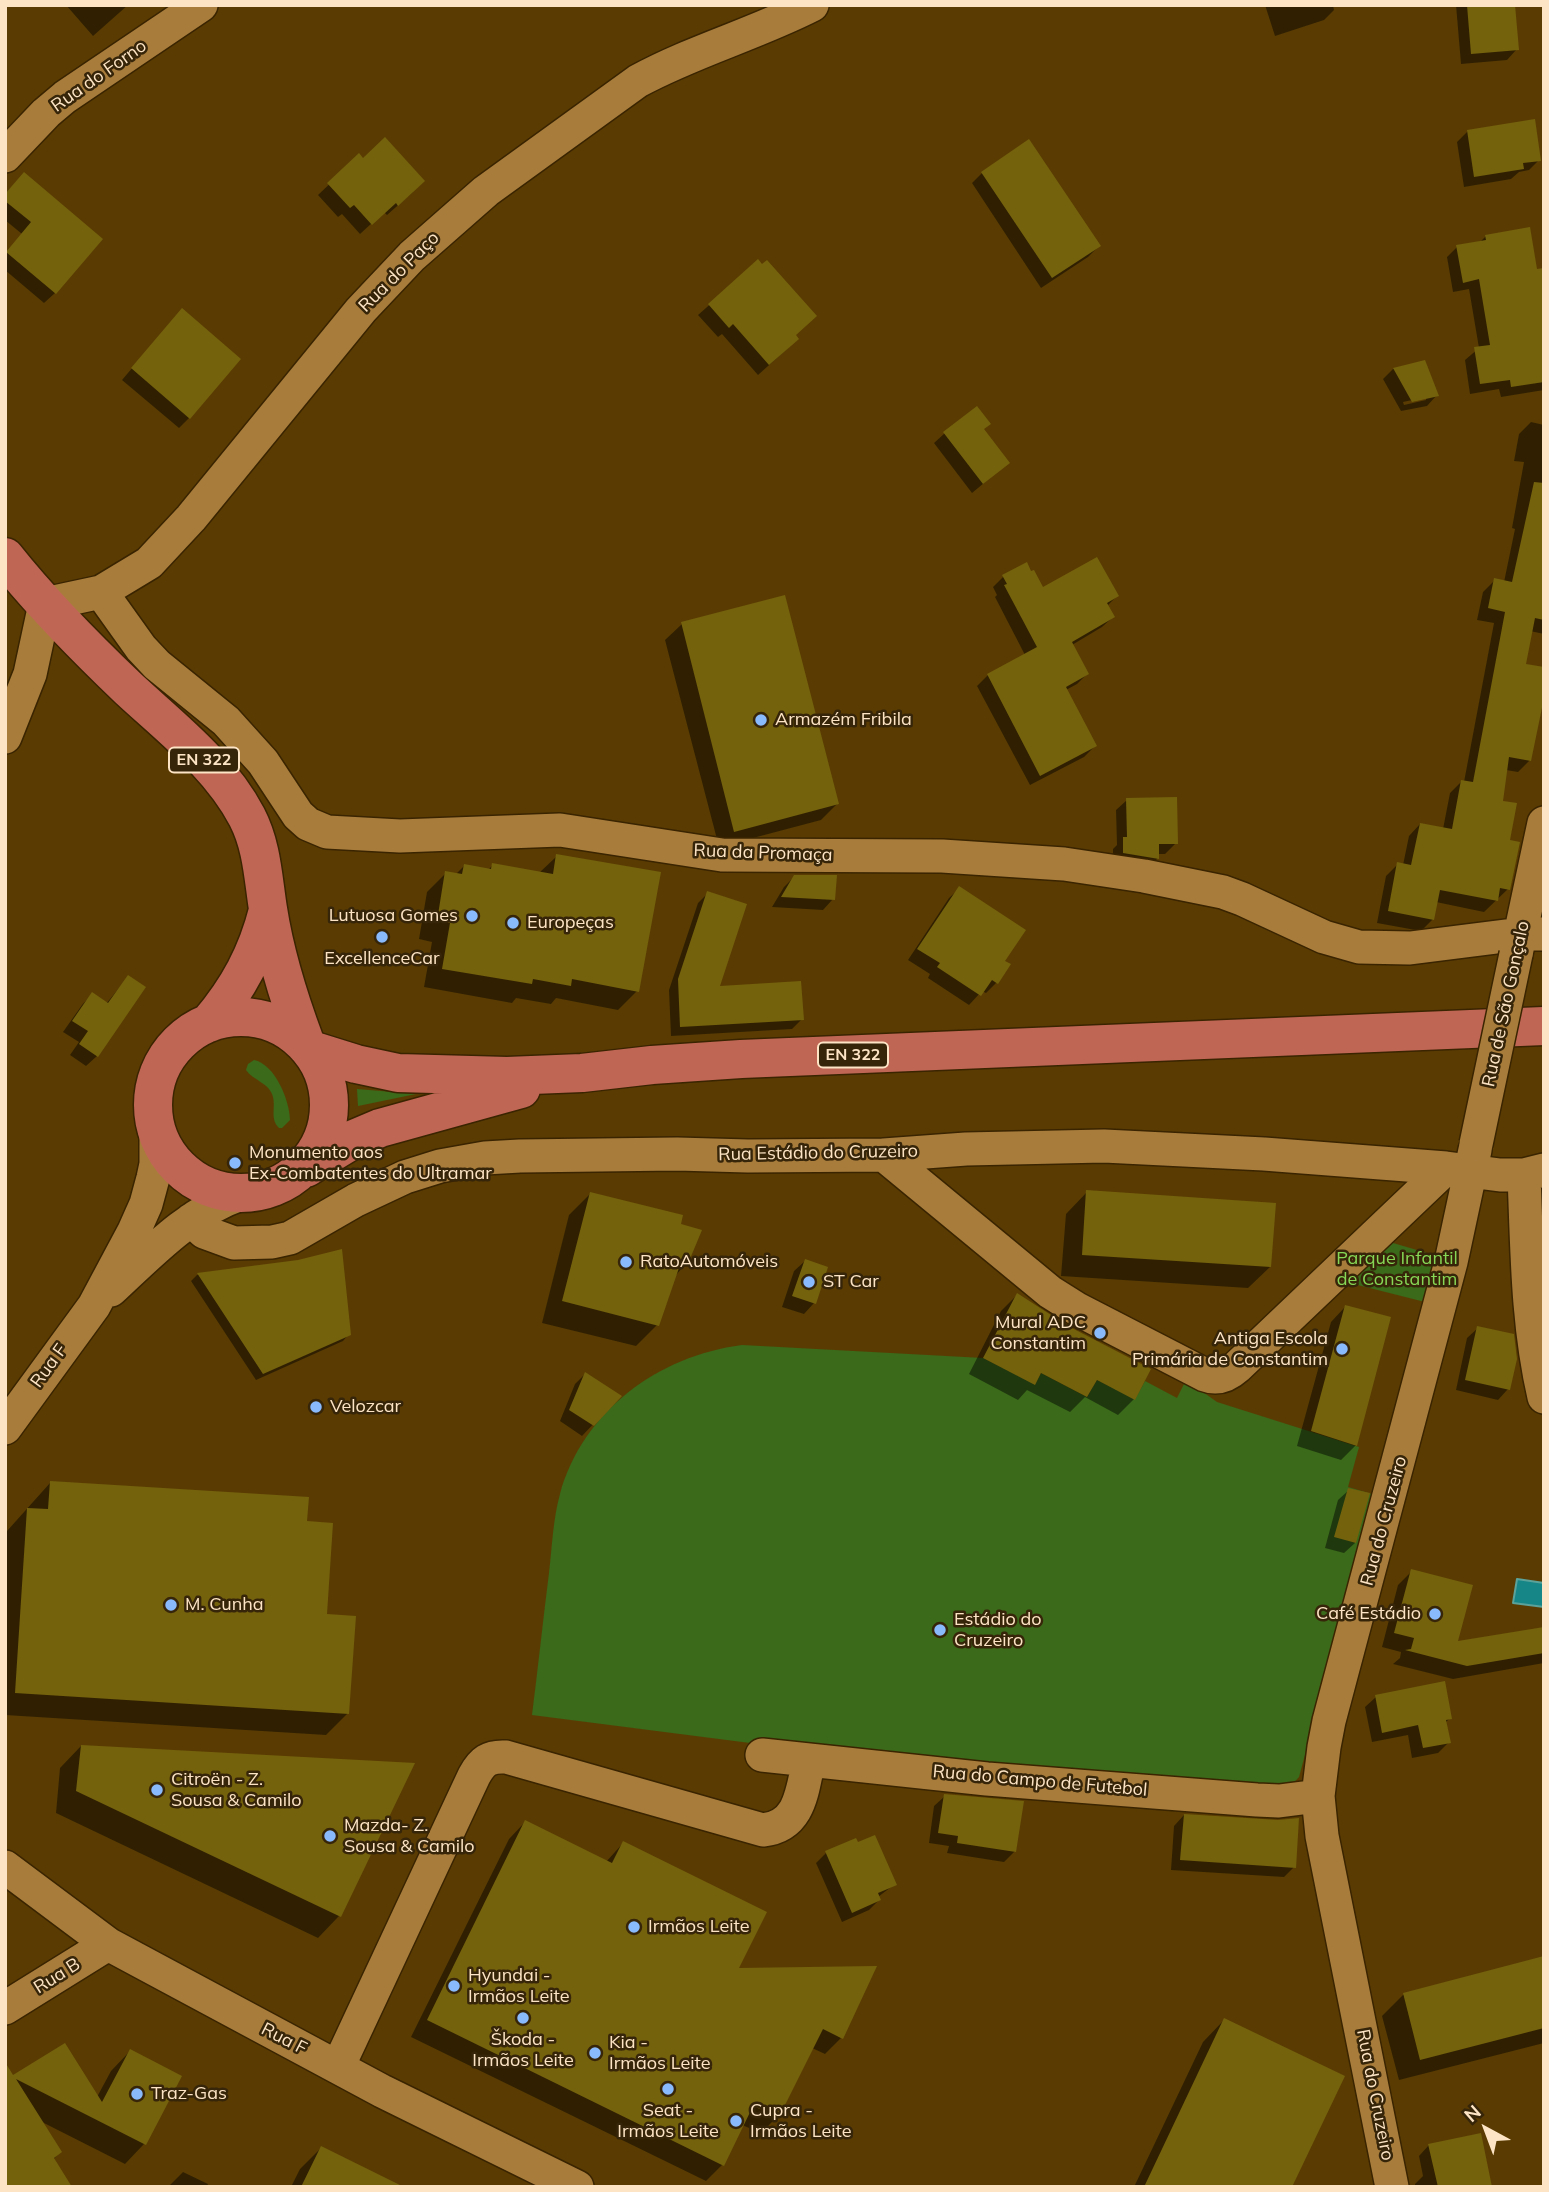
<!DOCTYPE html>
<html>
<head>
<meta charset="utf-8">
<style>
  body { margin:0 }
  #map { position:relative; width:1549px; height:2192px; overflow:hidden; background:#5a3c03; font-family:Mulish,sans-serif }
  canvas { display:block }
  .frame { position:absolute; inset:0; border:7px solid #fce4c5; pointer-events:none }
  .north { position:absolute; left:1451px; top:2094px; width:70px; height:70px; -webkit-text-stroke:5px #372509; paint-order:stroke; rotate:319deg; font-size:19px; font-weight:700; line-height:28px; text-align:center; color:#fce4c5 }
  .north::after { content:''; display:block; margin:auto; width:24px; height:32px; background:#fce4c5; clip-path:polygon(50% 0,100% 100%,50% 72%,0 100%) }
</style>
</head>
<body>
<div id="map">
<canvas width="1549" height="2192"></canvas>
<div class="frame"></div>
<div class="north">N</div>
</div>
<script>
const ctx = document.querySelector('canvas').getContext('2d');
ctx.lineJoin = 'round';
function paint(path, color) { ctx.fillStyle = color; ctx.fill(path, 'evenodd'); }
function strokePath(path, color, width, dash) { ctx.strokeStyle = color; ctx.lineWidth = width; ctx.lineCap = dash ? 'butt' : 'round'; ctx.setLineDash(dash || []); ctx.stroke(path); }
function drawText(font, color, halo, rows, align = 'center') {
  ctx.font = font + ' Mulish,sans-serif'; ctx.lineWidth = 5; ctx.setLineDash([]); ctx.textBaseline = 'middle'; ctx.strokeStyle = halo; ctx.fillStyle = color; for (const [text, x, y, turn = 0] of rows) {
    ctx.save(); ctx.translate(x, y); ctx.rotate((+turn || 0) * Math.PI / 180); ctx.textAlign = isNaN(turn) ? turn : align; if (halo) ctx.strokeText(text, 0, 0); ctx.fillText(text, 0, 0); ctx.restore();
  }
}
paint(new Path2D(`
  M254 1060C275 1064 290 1101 290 1120L282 1128H279C269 1118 277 1106 272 1094 268 1083 253 1080 246 1070L248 1064Z
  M357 1089 416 1094 358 1106Z
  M1383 1240 1437 1256 1425 1302 1342 1281Z
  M742 1345 983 1358 1035 1384 1041 1373 1087 1397 1097 1380 1135 1399 1145 1381 1177 1398 1186 1380 1217 1402 1359 1447 1348 1487 1375 1495 1299 1777 1289 1788 797 1749 532 1715C538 1668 543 1620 549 1573 552 1547 553 1519 560 1494 583 1411 658 1356 742 1345Z`), '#3a6a1a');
const water = new Path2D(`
  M1517 1579 1544 1583V1607L1513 1603Z`);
paint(water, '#168687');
strokePath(water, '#5ba29a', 2);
paint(new Path2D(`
  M66 5H128L93 36Z
  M1265 5H1333L1334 10 1324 20 1275 36Z
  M1456 5H1513L1517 49 1507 60 1461 64Z
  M1468 131 1539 160 1529 170 1519 172 1511 179 1464 187 1457 142Z
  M359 156 413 192 387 215 384 212 360 234 342 214 338 217 318 195Z
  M982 173 1099 246 1088 257 1041 288 972 183Z
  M24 174 55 293 44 303 5 270V254L22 234 5 220V194Z
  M1486 236 1544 276V390L1501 397 1499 389 1470 394 1465 360 1479 348 1469 289 1453 292 1447 257 1457 247 1479 243Z
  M758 262 794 335 787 349 758 375 722 334 718 337 698 315Z
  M172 321 189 418 179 428 122 380Z
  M1424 362 1437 395 1427 406 1401 411 1383 379 1393 369ZM1426 397V400L1404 405 1403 402Z
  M1531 422 1544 425V634L1530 631 1524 665 1530 760 1518 772 1506 770 1501 802 1508 841V889L1484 912 1436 902 1433 919 1421 931 1377 923 1386 876 1398 864 1403 865 1409 836 1420 824 1443 829 1450 793 1462 781 1464 782 1494 623 1477 620 1483 592 1495 580 1504 582 1515 529 1512 528 1524 462 1514 461 1519 434Z
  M983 430 1008 463 972 493 934 443 945 433Z
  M1003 577 1042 589 1117 596 1107 606 1113 617 1102 627 1072 645 1087 674 1077 684 1066 690 1095 746 1084 757 1030 785 977 686 988 675 1025 655 995 597 997 595 993 587Z
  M682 624 837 804 821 820 719 847 665 640Z
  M1127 800 1176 843 1165 854H1157V859L1147 869 1113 863V849L1117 845 1116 810Z
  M557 856 637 991 618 1010 556 998 551 1004 516 998 512 1003 424 987 432 942 419 939 427 892 446 873 455 875 464 866 488 870 493 865 539 873Z
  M795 876 833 899 823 910 772 907 784 887Z
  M960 888 1003 961 1008 965 996 983 986 993 982 991 969 1005 928 978 930 974 908 960 949 898Z
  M708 893 717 988 802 1019 792 1029 671 1036 669 990 698 903Z
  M128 977 97 1056 86 1066 70 1055 79 1042 63 1032 82 1005 92 994 106 1004Z
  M1087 1192 1270 1267 1248 1288 1061 1276 1066 1214Z
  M590 1194 679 1225 685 1265 675 1276 657 1325 636 1346 542 1323 569 1215Z
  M1544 1196V1244L1536 1245 1534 1206Z
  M298 1261 349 1334 343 1341 256 1380 191 1281 197 1275Z
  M805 1261 826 1268 814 1303 804 1314 782 1307 794 1271Z
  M1017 1295 1134 1399 1118 1415 1085 1397 1070 1412 1027 1390 1018 1400 969 1374 1001 1311Z
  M1345 1307 1356 1445 1341 1460 1297 1446 1331 1322Z
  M1478 1328 1508 1389 1498 1400 1456 1390 1467 1338Z
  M585 1374 620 1396 582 1436 560 1421 575 1384Z
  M50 1483 305 1523 348 1713 326 1735 5 1715 7 1531Z
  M1349 1490 1355 1543 1344 1553 1325 1548 1338 1500Z
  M1412 1571 1456 1643 1544 1628V1663L1453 1679 1393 1664 1400 1658 1401 1652 1382 1647 1398 1585Z
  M1376 1697 1450 1718 1445 1723 1449 1742 1438 1753 1412 1758 1408 1735 1372 1742 1365 1707Z
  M81 1746 413 1765 339 1916 318 1938 56 1813 60 1768Z
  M945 1796 1015 1851 1004 1862 947 1853 949 1846 929 1843 934 1806Z
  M1184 1815 1294 1867 1284 1877 1171 1870 1174 1826Z
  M525 1822 606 1862 623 1843 736 1970 841 2038 825 2054 812 2048 778 2116 761 2133 742 2125 722 2165 706 2181 411 2037 509 1839Z
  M826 1853 895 1884 878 1897 879 1900 869 1910 842 1922 816 1863Z
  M1544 1958V2043L1399 2080 1382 2016 1403 1995Z
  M1224 2020 1290 2187H1134L1203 2042Z
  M64 2045 97 2097 111 2071 130 2051 144 2144 125 2164 40 2121 60 2152 53 2160 5 2082Z
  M1429 2145 1490 2187H1415V2184L1423 2176 1419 2156Z
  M321 2148 402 2187H291L300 2169Z
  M183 2172 208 2184 207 2187H168Z`), '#0007');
paint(new Path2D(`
  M1467 5H1515L1519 50 1471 54Z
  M1535 119 1541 161 1523 163 1524 169 1474 177 1467 130Z
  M385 137 425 181 398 206 396 203 372 225 354 205 350 208 327 183 359 153 363 158Z
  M1029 139 1101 246 1052 278 981 172Z
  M24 172 103 239 56 294 6 252 31 222 5 201V194Z
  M1530 227 1537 269 1544 268V382L1511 387 1510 380 1480 384 1474 347 1490 345 1479 279 1463 283 1456 245 1486 240 1485 235Z
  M758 259 762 264 767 260 817 316 796 335 799 339 769 365 733 324 729 328 708 304Z
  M182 308 241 359 190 419 131 368Z
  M1425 360 1439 396 1412 402 1393 368Z
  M977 406 991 424 984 429 1010 463 983 484 943 432Z
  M1534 482 1544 483V620L1535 618 1526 664 1544 667V698L1531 761 1509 757 1503 801 1517 803 1510 840 1520 842 1510 890 1500 888 1498 901 1440 890 1434 920 1388 911 1397 862 1411 865 1420 823 1452 829 1461 780 1473 782 1505 612 1488 608 1494 578 1512 582Z
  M1097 557 1119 596 1107 603 1115 617 1072 642 1089 674 1066 687 1097 746 1040 776 987 674 1037 647 1004 585 1007 584 1002 575 1027 562 1031 571 1034 570 1043 587Z
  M785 595 839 804 734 832 681 622Z
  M1177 797 1178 844H1159V859L1123 853V837H1127L1126 798Z
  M556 854 661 872 639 992 572 979 571 986 533 979 532 984 442 969 450 923 437 921 445 871 462 874 464 864 491 869 492 863 553 874Z
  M794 875H837L835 900 781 897Z
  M959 886 1026 930 1005 961 1011 964 998 984 992 980 981 996 937 967 940 963 917 949Z
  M707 891 747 904 720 986 801 981 804 1020 680 1027 678 979Z
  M128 975 146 987 98 1057 79 1044 88 1031 72 1021 92 992 108 1003Z
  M1086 1190 1276 1203 1271 1267 1082 1255Z
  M590 1192 683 1215 681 1224 702 1230 687 1266 680 1265 659 1326 562 1301Z
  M342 1249 351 1335 263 1374 197 1273 298 1260Z
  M805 1259 828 1267 816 1304 792 1296Z
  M1017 1293 1068 1326 1151 1369 1135 1400 1097 1380 1087 1397 1041 1373 1035 1385 983 1358Z
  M1345 1305 1391 1317 1357 1446 1311 1431Z
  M1477 1326 1514 1334 1517 1359 1510 1390 1465 1380Z
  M585 1372 622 1396 594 1426 569 1410Z
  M50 1481 309 1497 307 1521 333 1523 327 1614 356 1616 349 1714 15 1693 27 1508 48 1509Z
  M1348 1488 1370 1493 1356 1543 1334 1537Z
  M1411 1569 1473 1585 1458 1641 1544 1627V1653L1467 1666 1405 1650 1411 1649 1414 1638 1394 1633Z
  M1445 1681 1452 1719 1446 1720 1451 1743 1423 1748 1418 1725 1382 1733 1375 1695Z
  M81 1745 415 1763 341 1917 76 1791Z
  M944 1794 1024 1801 1016 1852 957 1843 958 1836 938 1833Z
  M1184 1814 1278 1820 1299 1818 1296 1868 1180 1860Z
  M525 1820 612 1863 623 1841 767 1912 739 1968 877 1966 843 2039 823 2029 779 2117 753 2106 724 2166 427 2020Z
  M875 1835 897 1885 878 1893 881 1900 852 1913 825 1851 856 1838 858 1842Z
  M1544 1956V2028L1420 2060 1403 1993Z
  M1224 2018 1345 2076 1292 2187H1144Z
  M65 2043 102 2102 130 2049 182 2076 146 2145 16 2079 62 2152 54 2158 72 2187H5V2062L13 2075Z
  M1481 2133 1492 2187H1438L1428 2144Z
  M321 2146 404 2187H301Z`), '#74620d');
const minor = new Path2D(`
  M5 156 46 113 65 97 201 5
  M101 592 141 648 157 665 226 721 263 762 298 815 308 824 327 832 400 836 560 830 722 855 942 856 1064 864 1144 876 1223 892 1242 899 1324 937 1359 947 1410 948 1521 934H1544
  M5 737 30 674 45 604 101 592 149 563 191 518 361 310 412 256 486 191 638 81C693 51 755 34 812 5
  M1516 954 1544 823
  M884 1155 1050 1292 1077 1309 1205 1375C1218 1380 1227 1376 1237 1367L1446 1168
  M1524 1175C1527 1250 1527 1324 1544 1397
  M191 1220 204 1232 234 1243 272 1242 290 1238 356 1200 405 1177 440 1166 485 1158 520 1156 677 1154 748 1156 884 1155 966 1149 1104 1146 1264 1154 1446 1168 1500 1175H1524L1544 1170
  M111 1290C151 1253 189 1212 241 1194
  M5 1428 94 1306 134 1231 146 1204 153 1178 156 1164V1129
  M762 1755 987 1779 1257 1800 1279 1801 1318 1796
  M5 1867 108 1944 382 2091 577 2187
  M5 2008 108 1944
  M338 2067 474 1776C482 1761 489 1756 506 1757L763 1830C801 1826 802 1790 809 1760
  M1392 2187 1322 1836 1318 1796 1324 1747 1329 1721 1451 1262 1475 1150`);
const major = new Path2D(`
  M5 557C43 605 85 647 129 689 170 727 220 765 247 817 262 846 263 877 268 909 275 955 289 999 305 1042
  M153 1105a88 88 0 1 1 176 0a88 88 0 1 1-176 0Z
  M209 1023C238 989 257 954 268 910
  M311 1050 356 1064 398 1073 507 1076 582 1073 652 1065 741 1059 1544 1026
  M306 1168 354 1139 380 1128 521 1089`);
strokePath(minor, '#3a2400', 36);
strokePath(major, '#3a2400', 41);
strokePath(minor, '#a87d3c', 33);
strokePath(major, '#c06655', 38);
const minorBridge = new Path2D(`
  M1476 1144 1516 954`);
strokePath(minorBridge, '#3a2400', 36, []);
strokePath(minorBridge, '#a87d3c', 33);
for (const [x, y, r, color] of [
  [761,720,7,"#88bafc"],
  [472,916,7,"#88bafc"],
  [513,923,7,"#88bafc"],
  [382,937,7,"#88bafc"],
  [235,1163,7,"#88bafc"],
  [626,1262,7,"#88bafc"],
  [809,1282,7,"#88bafc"],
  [1100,1333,7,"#88bafc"],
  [1342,1349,7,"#88bafc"],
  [316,1407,7,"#88bafc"],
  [171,1605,7,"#88bafc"],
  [1435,1614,7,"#88bafc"],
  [940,1630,7,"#88bafc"],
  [157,1790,7,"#88bafc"],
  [330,1836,7,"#88bafc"],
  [634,1927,7,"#88bafc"],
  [454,1986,7,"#88bafc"],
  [523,2018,7,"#88bafc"],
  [595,2053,7,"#88bafc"],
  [668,2089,7,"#88bafc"],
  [137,2094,7,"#88bafc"],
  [736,2121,7,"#88bafc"]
]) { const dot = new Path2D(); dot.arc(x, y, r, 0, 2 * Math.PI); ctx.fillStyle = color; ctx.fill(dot); strokePath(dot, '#372509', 2.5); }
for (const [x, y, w] of [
  [204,760,70],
  [853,1055,70]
]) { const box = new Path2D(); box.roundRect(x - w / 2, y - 12.5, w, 25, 5); ctx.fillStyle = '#372509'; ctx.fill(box); strokePath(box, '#fce4c5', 2); }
drawText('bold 16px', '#fce4c5', null, [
  ["EN 322",204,760],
  ["EN 322",853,1055]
]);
drawText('18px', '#fce4c5', '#372509', [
  ["Rua do Forno",99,76,-35],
  ["Rua do Paço",399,272,-45],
  ["Rua da Promaça",763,853,2],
  ["Rua de São Gonçalo",1506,1004,-78],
  ["Rua Estádio do Cruzeiro",818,1153,-1],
  ["Rua F",49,1366,-54],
  ["Rua do Cruzeiro",1384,1521,-75],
  ["Rua do Campo de Futebol",1040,1781,5],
  ["Rua B",57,1976,-32],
  ["Rua F",284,2039,27],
  ["Rua do Cruzeiro",1375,2095,79]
]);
drawText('18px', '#fce4c5', '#372509', [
  ["Armazém Fribila",775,720],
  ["Lutuosa Gomes",458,916,"right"],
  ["Europeças",527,923],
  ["ExcellenceCar",382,959,"center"],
  ["Monumento aos",249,1153],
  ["Ex-Combatentes do Ultramar",249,1174],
  ["RatoAutomóveis",640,1262],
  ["ST Car",823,1282],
  ["Mural ADC",1086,1323,"right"],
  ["Constantim",1086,1344,"right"],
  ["Antiga Escola",1328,1339,"right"],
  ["Primária de Constantim",1328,1360,"right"],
  ["Velozcar",330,1407],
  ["M. Cunha",185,1605],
  ["Café Estádio",1421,1614,"right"],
  ["Estádio do",954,1620],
  ["Cruzeiro",954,1641],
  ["Citroën - Z.",171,1780],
  ["Sousa & Camilo",171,1801],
  ["Mazda- Z.",344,1826],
  ["Sousa & Camilo",344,1847],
  ["Irmãos Leite",648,1927],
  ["Hyundai -",468,1976],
  ["Irmãos Leite",468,1997],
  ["Škoda -",523,2040,"center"],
  ["Irmãos Leite",523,2061,"center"],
  ["Kia -",609,2043],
  ["Irmãos Leite",609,2064],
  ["Traz-Gas",151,2094],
  ["Seat -",668,2111,"center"],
  ["Irmãos Leite",668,2132,"center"],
  ["Cupra -",750,2111],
  ["Irmãos Leite",750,2132]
], 'left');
drawText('18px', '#86d755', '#372509', [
  ["Parque Infantil",1397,1259],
  ["de Constantim",1397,1280]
]);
</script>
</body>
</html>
